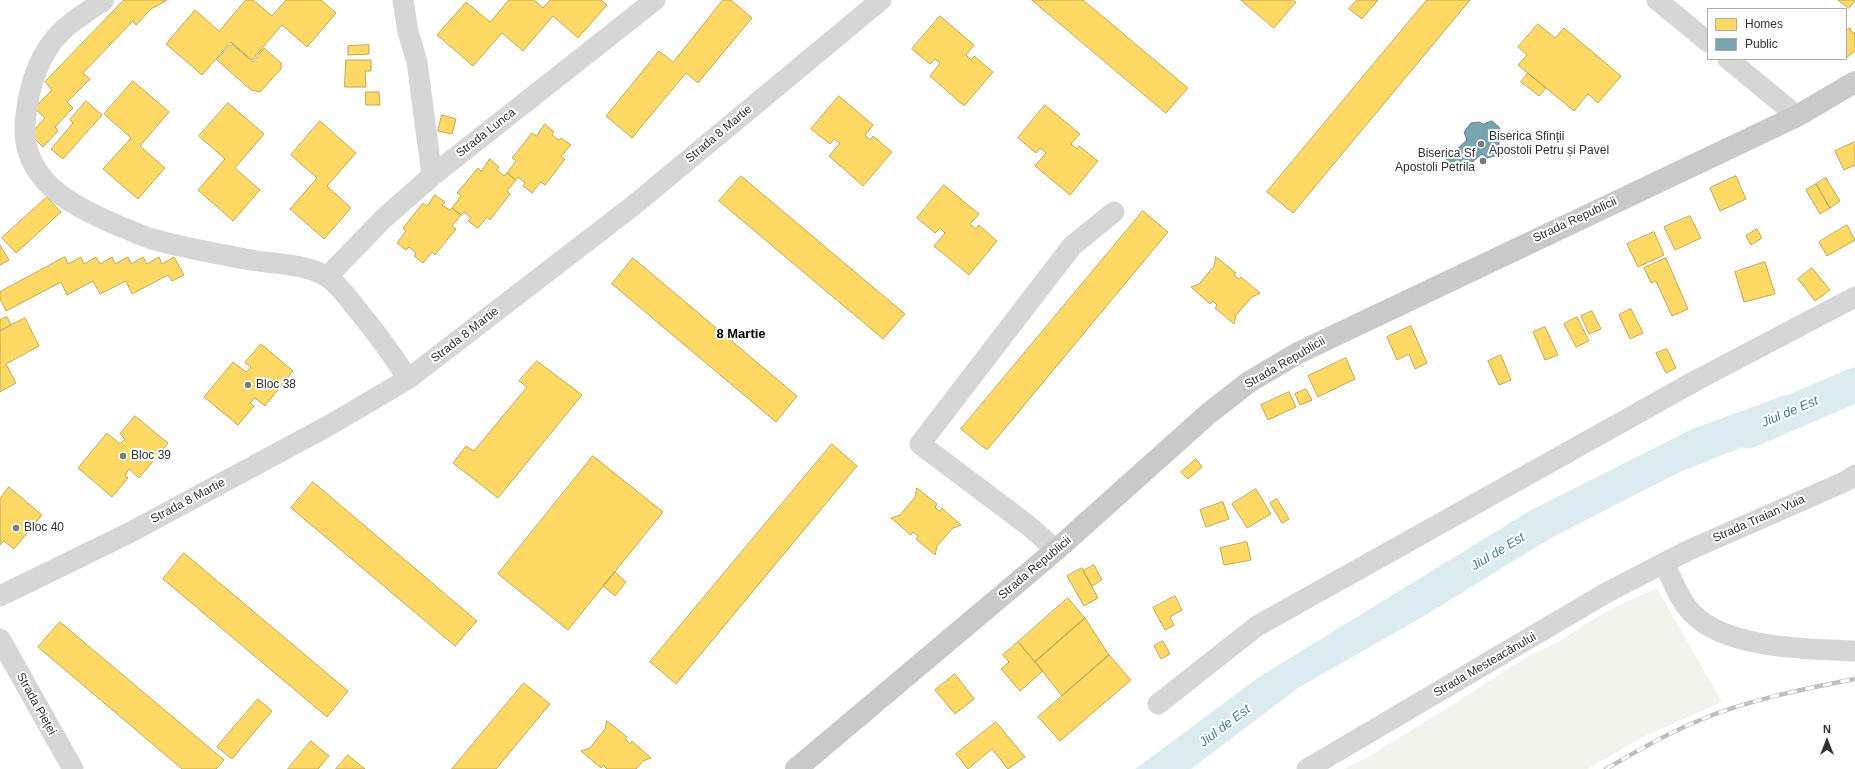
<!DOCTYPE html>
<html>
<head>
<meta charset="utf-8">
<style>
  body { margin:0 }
  #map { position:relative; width:1855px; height:769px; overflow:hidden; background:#fff; font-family:Arial,sans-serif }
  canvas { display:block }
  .legend { position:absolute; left:1707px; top:8px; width:140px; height:52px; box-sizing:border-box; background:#fff; border:1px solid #adadad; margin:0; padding:5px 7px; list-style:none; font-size:12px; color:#323232 }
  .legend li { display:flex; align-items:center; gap:8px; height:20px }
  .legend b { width:20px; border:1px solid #adadad }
  .north { position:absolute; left:1807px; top:721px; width:40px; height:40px; -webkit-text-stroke:3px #fff; paint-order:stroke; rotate:0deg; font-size:11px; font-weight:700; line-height:16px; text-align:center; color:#323232 }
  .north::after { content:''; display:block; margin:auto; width:14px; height:18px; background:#323232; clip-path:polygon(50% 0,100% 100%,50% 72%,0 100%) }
</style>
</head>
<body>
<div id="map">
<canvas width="1855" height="769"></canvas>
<ul class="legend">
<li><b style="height:11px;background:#ffd966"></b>Homes</li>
<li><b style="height:11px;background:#76a5af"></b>Public</li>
</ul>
<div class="north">N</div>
</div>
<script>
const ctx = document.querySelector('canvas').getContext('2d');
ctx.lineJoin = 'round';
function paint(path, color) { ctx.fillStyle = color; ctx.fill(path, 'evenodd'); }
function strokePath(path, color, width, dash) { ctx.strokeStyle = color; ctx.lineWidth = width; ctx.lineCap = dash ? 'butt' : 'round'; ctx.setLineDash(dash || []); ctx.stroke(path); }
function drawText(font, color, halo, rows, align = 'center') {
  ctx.font = font + ' Arial,sans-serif'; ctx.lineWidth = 4; ctx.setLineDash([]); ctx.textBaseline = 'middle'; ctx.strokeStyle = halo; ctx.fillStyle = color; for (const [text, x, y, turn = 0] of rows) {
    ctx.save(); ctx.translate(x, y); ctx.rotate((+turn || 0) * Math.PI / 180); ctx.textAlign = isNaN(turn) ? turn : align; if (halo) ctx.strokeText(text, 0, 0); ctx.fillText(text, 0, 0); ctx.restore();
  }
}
paint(new Path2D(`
  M1657 588 1722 702 1643 737 1588 769H1343L1366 758 1436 715 1530 655 1558 642 1587 623 1617 606Z`), '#f2f3ed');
paint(new Path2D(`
  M1785 395 1798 425 1680 472 1551 538 1424 616 1298 688 1191 769H1135L1259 677 1531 510 1692 429Z`), '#dbebf0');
const homes = new Path2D(`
  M124 0H167L151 9 136 25 133 21 83 73 90 79 67 102 73 108 55 127 58 131 43 147 30 134 45 118 34 108 52 90 45 82Z
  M246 0H253L272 16 286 0H321L336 13 307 47 282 25 252 60 231 42 202 75 166 44 195 10 219 31Z
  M509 0H534L543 8 550 0H601L607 5 578 38 553 16 523 51 502 33 473 66 437 35 466 2 490 22Z
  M723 0H731L752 18 698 83 686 73 632 138 606 116 659 51 673 62Z
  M1032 0H1083L1188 88 1166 113Z
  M1241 0H1293L1296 2 1274 28Z
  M1357 0H1378L1362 19 1349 9Z
  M1427 0H1470L1293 213 1267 192Z
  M1838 0H1855V1L1849 8Z
  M940 16 974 45 966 55 971 60 974 56 993 72 964 106 930 76 940 63 935 59 930 64 912 49Z
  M1538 24 1555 38 1564 28 1621 76 1598 103 1588 94 1574 111 1518 65 1527 55 1518 47Z
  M1850 28 1853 34 1855 32V51L1846 58V31Z
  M232 44 253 62 264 48 281 63V69L260 92 251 90 217 60Z
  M369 45V54L348 55V46Z
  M346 60H371V71H365L366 87H345Z
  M1528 73 1546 88 1539 96 1521 82Z
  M133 81 169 112 140 146 165 168 138 199 103 169 131 138 104 114Z
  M366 92H379L380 105H366Z
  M839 96 873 125 865 135 870 140 873 136 892 152 863 186 829 156 840 143 834 139 830 144 811 129Z
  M86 101 102 115 63 159 51 149 73 123 70 120Z
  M228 103 264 134 235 168 260 190 233 221 198 190 225 159 199 136Z
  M1045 105 1080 134 1071 144 1077 149 1079 146 1098 161 1070 195 1035 166 1046 153 1040 148 1036 153 1018 138Z
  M442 115 456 119 452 134 438 131Z
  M320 121 356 153 327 186 351 208 324 239 290 209 317 178 291 155Z
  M545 124 554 132 552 135 559 140 561 138 571 145 561 156 565 159 545 185 541 182 532 193 523 186 525 183 518 177 516 180 507 173 516 161 512 158 532 133 536 136Z
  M1855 142V165L1844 170 1835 151Z
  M490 159 499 167 497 170 504 176 507 173 516 180 507 191 510 194 490 220 487 217 478 228 468 221 471 218 464 212 461 215 452 208 461 196 457 193 478 168 481 171Z
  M741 176 905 314 883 339 719 201Z
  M1736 176 1746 199 1720 211 1710 188Z
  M1826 178 1840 201 1830 208 1816 184Z
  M1816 184 1830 208 1820 214 1806 190Z
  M944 185 979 214 970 224 976 229 979 225 997 241 969 275 934 246 945 233 940 228 935 233 917 218Z
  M435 195 445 202 442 205 450 210 452 208 461 215 452 226 456 229 435 255 432 252 423 263 414 256 416 253 409 247 406 250 397 243 406 231 403 228 423 203 427 206Z
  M47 197 61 212 16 253 2 238Z
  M1143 211 1168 232 987 450 961 429Z
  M1690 216 1701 238 1675 250 1664 227Z
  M1847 225 1855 240 1827 256 1819 242Z
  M1757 229 1762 238 1751 245 1746 236Z
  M1654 232 1664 255 1638 267 1627 244Z
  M0 245 9 260 0 265Z
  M65 257 68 264 81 257 84 264 96 257 100 264 112 257 115 264 128 257 131 264 143 257 147 264 159 257 162 264 174 257 184 275 172 281 168 275 132 294 126 281 100 294 93 281 67 295 61 282 6 311 0 299V292Z
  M1216 257 1236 273 1234 275 1239 279 1241 277 1260 293 1252 297 1236 315 1234 324 1215 308 1217 305 1215 303 1212 301 1210 304 1191 287 1199 284 1214 266Z
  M633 258 797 396 776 422 612 284Z
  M1666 258 1688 309 1672 316 1656 281 1651 283 1644 268Z
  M1765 262 1775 294 1744 302 1735 272Z
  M1812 268 1830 290 1815 301 1798 279Z
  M1631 309 1643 333 1630 339 1619 315Z
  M1592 311 1601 329 1589 334 1581 316Z
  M7 317 11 325 0 331V320Z
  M1577 317 1589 341 1576 347 1564 324Z
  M25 318 39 346 6 364 16 383 0 392V331Z
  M1411 326 1427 363 1415 369 1409 354 1397 360 1387 337Z
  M1545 327 1558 355 1545 360 1533 332Z
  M261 344 293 371 265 406 255 398 250 403 254 406 238 425 204 397 233 362 246 372 251 367 245 363Z
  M1667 349 1676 368 1666 373 1656 353Z
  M1501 355 1511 380 1499 385 1488 361Z
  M1346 358 1355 379 1318 397 1308 376Z
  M537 361 582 395 498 498 453 463 466 446 474 451 527 387 519 381Z
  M1306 389 1312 400 1300 405 1295 394Z
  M1289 392 1296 407 1268 420 1261 405Z
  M135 416 168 443 139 478 129 469 125 475 128 478 112 497 78 468 107 433 120 444 125 439 120 434Z
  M832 444 857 466 676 684 650 662Z
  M593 456 663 512 568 630 498 574Z
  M1196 459 1202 467 1188 479 1181 472Z
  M313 482 477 621 455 646 291 508Z
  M9 487 42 515 14 549 4 541 0 545V499Z
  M917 488 937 504 935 507 939 511 942 508 961 525 953 528 937 546 935 555 916 539 918 536 913 532 911 535 891 518 900 515 915 497Z
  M1256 489 1271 514 1247 528 1232 504Z
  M1277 499 1289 519 1282 523 1270 503Z
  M1223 502 1229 519 1206 527 1200 510Z
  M1247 542 1251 560 1224 565 1220 548Z
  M184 553 348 691 327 717 163 579Z
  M1094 565 1102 580 1092 586 1083 571Z
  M1082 568 1098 598 1084 606 1067 576Z
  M615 572 626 582 615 596 603 586Z
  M1175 596 1182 610 1170 617 1174 625 1165 630 1153 608Z
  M1068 598 1085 618 1035 662 1018 642Z
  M1085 618 1109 655 1062 696 1035 662Z
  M60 622 224 760 216 769H182L38 647Z
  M1163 641 1170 654 1161 659 1154 646Z
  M1018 642 1043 671 1020 691 1001 669 1009 662 1003 655Z
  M1109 655 1131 680 1060 741 1038 717Z
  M955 674 974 699 955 714 935 690Z
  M524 683 550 704 496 769H452Z
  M258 699 272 711 232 759 217 747Z
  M607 721 627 737 625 739 630 744 632 741 651 758 643 761 636 769H607L603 765 601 768 581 751 590 748 597 739 605 729Z
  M996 722 1025 757 1008 769 992 749 968 769 956 754Z
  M311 741 329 756 318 769H288Z
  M348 755 365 769H336Z`);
paint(homes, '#ffd966');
strokePath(homes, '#c2a756', 1);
const public = new Path2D(`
  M1492 121 1499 127 1502 136 1499 139V148L1498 155 1487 158 1482 154 1460 172 1446 159 1467 140 1464 132 1471 123 1479 122 1483 124Z`);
paint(public, '#76a5af');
strokePath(public, '#62828a', 1);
strokePath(new Path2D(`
  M1748 431 1855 385`), '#dbebf0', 35);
strokePath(new Path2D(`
  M104 0C91 10 74 19 62 31 37 55 28 90 25 123 21 181 74 207 119 226 130 230 141 236 152 239 184 248 218 254 251 260 274 264 308 264 327 277 338 284 348 298 356 308 375 331 392 354 408 379
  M403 0 408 32 417 62 432 176
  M1657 0 1708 42
  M1728 59 1797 116
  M327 277 383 219 432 176 655 0
  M1056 550 1029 526 920 444 1072 246 1114 212
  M1664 563C1672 579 1679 600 1692 613 1726 649 1808 649 1855 651
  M0 596 129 533 328 426 408 379 634 205 881 0
  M0 639 73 769
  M1158 704 1257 626 1697 380 1855 297
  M1307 769 1606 593 1687 551 1844 482 1855 475`), '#d6d6d6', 21);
strokePath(new Path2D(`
  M796 769 1056 550 1208 414 1249 382 1298 353 1797 116 1855 82`), '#c9c9c9', 22);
const rail = new Path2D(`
  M1606 769C1642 748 1679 727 1718 713 1763 697 1809 688 1855 679`);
strokePath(rail, '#bebebe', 4.5);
strokePath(rail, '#fff', 3, [9]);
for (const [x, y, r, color] of [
  [1481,144,4,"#7a7a7a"],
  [1483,161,4,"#7a7a7a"],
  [248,385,4,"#7a7a7a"],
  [123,456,4,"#7a7a7a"],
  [16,528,4,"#7a7a7a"]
]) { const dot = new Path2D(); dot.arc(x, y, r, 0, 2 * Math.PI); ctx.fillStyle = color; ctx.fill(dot); strokePath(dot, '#fff', 1.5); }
drawText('12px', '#323232', '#fff', [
  ["Strada Lunca",486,133,-38],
  ["Strada 8 Martie",719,134,-40],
  ["Strada Republicii",1575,220,-25],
  ["Strada 8 Martie",465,335,-38],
  ["Strada Republicii",1285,363,-30],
  ["Strada 8 Martie",188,501,-28],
  ["Strada Traian Vuia",1759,519,-24],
  ["Strada Republicii",1035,568,-40],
  ["Strada Mesteacănului",1485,665,-30],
  ["Strada Pieței",36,704,61]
]);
drawText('12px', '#323232', '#fff', [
  ["Biserica Sfinții",1489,137],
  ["Apostoli Petru și Pavel",1489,151],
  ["Biserica Sf",1475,154,"right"],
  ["Apostoli Petrila",1475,168,"right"],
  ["Bloc 38",256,385],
  ["Bloc 39",131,456],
  ["Bloc 40",24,528]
], 'left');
drawText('bold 13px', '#000', '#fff', [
  ["8 Martie",741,334]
]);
drawText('italic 13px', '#437d91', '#fff', [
  ["Jiul de Est",1790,412,-23],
  ["Jiul de Est",1498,552,-31],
  ["Jiul de Est",1225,726,-37]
]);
</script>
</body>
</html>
